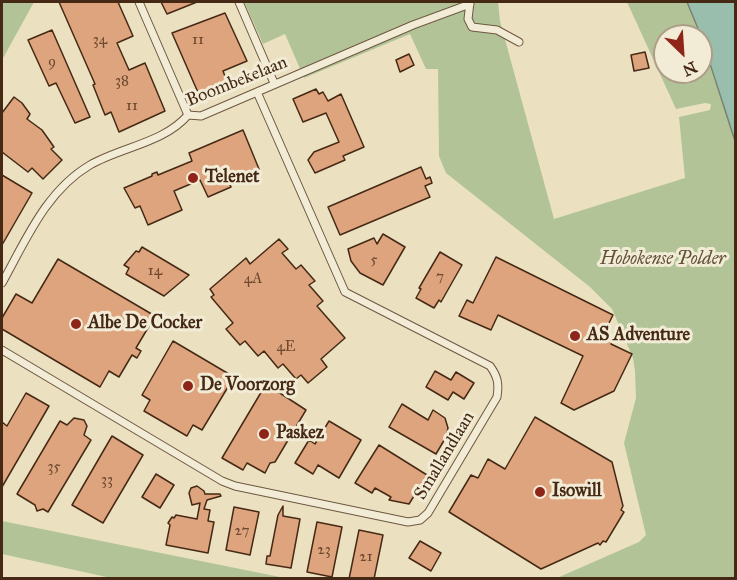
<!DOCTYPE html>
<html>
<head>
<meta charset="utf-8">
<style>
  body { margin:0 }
  #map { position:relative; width:737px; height:580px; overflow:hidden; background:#ebe1c1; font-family:"IM FELL Great Primer",serif }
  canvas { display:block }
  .frame { position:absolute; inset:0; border:3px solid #452915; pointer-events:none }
  .north { position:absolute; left:653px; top:24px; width:60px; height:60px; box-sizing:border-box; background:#f2ecd7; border:2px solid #ad9e89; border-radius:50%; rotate:155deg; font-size:16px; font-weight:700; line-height:24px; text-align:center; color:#452915 }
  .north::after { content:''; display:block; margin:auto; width:21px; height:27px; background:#8f2418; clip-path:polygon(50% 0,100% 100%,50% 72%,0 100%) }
</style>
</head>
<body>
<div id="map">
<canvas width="737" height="580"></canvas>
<div class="frame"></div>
<div class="north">N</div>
</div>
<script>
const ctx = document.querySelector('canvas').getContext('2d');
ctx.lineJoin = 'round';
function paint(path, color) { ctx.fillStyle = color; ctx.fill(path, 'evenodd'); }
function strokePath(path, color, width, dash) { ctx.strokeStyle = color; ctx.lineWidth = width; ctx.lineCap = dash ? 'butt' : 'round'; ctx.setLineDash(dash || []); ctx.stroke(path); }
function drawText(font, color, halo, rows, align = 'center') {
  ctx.font = font + ' "IM FELL Great Primer",serif'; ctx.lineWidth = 6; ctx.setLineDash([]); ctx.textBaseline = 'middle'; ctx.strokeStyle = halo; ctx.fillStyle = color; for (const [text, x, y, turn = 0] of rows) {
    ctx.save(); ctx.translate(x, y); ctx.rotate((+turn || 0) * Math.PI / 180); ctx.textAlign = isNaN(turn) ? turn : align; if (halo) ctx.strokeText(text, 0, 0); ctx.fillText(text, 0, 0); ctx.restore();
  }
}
paint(new Path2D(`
  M2 2H34L2 60Z
  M244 2H498L500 21 554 219 685 178 679 117 710 110 711 104 705 103 676 109 627 2H687L700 36H665V72H701V40L735 141V578H557L639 542 646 535 624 443 636 398 635 371 633 358 612 309 590 287 446 173 439 156 438 69H426L410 34 304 78 285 34 263 44Z
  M2 521 285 578H111L2 554Z`), '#b2c497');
const water = new Path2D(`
  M687 2H735V141L701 36Z`);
paint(water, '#99bead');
strokePath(water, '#778270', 1.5);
const building = new Path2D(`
  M59 2H118L133 36 117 43 129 70 145 63 165 111 119 132 111 112 105 115 93 85 95 84Z
  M161 2H197L167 14Z
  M225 13 247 61 223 71 228 84 200 97 172 33Z
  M52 30 90 117 75 123 56 83 49 86 28 40Z
  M645 52 649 68 634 71 631 55Z
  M409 54 414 65 400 72 396 60Z
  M316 89 319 94 323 92 328 101 341 94 364 147 343 156 345 160 315 173 308 160 314 152 339 142 326 113 303 122 293 99Z
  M14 97 22 103 30 114 27 119 42 130 54 147 51 149 62 160 43 179 32 168 28 172 2 152V113Z
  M243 130 259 169 229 182 231 187 208 197 200 180 174 191 182 210 148 225 140 206 135 208 124 188 152 176V174L157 172 158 175 192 161 189 153Z
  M421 167 426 179 430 177 432 183 425 186 430 197 340 235 328 207Z
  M2 175 32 193 2 245Z
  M383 234 405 247 383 285 360 273 351 261 348 249 374 238 377 244Z
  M279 239 288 249 282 253 296 269 301 265 315 281 309 285 323 301 317 306 345 338 321 359 327 367 308 383 301 375 296 379 283 364 278 368 264 351 258 356 245 341 240 345 226 329 233 323 211 297 214 295 210 289 246 258 250 264Z
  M142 247 189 275 164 296 126 274 129 268 124 265 136 251 139 252Z
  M440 252 462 265 441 302 439 300 434 308 416 298 421 289 419 288Z
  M496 257 613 315 604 333 614 338 611 344 632 354 614 391 574 410 561 403 583 356 498 315 491 330 459 316 467 300 473 303Z
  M58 259 155 316 136 348 141 351 137 358 132 355 119 377 109 371 100 387 2 329V318L16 294 32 303Z
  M173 341 234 377 202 430 193 425 187 436 144 411 150 400 142 395Z
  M435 371 451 380 456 372 474 383 464 399 453 392 448 400 426 387Z
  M266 384 306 410 275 462 270 463 265 473 247 463 243 470 222 458Z
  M26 393 49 406 2 487V422L7 426Z
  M402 404 428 420 433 410 445 418 448 428 446 437 436 454 389 427Z
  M535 417 612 462 623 506 621 510 624 512 606 542 603 541 600 545 598 543 541 569 449 512 471 475 478 478 488 459 505 469Z
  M74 418 84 420 87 426 84 435 91 440 48 512 43 509 37 511 35 505 17 494 60 421 67 425Z
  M329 421 361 440 339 478 318 465 313 474 295 463 309 440 315 444Z
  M112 436 143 455 103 523 72 505Z
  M379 445 427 475 409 504 389 500 391 497 375 488 372 493 355 483Z
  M156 474 174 485 160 508 142 497Z
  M197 486 204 491 205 494H220L221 496 207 500 204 509 210 510 208 521 214 522 208 553 166 545 170 525 168 523 172 517 174 518 176 515 197 519 200 503 192 505 189 493 191 488Z
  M283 506V516L300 519 291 568 266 564 267 556H270L278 515Z
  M234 507 259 512 250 555 226 550Z
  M317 522 342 527 332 577 307 572Z
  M359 530 383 535 374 579H349Z
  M420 541 441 553 431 571 409 558Z`);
paint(building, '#dea47d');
strokePath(building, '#452915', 1.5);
const street = new Path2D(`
  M139 2 188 115
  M239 2 274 83
  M470 2 468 19 472 27 497 30 519 42
  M188 115 201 116 413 25 470 4
  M2 283C26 240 46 191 90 165 121 147 164 143 188 115
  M2 350 222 481 235 486 408 522 420 520 428 513 497 397C499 384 498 377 490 366L345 292 257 92`);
strokePath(street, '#6e5740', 9);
strokePath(street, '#f2ecd7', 7);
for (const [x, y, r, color] of [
  [193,178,6,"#8f2418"],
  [76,324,6,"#8f2418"],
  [575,336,6,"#8f2418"],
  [188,386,6,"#8f2418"],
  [264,434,6,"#8f2418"],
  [540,492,6,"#8f2418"]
]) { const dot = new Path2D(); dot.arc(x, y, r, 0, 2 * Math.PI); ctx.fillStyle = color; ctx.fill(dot); strokePath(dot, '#f2ecd7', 2); }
drawText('15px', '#6b482f', null, [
  ["34",100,40],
  ["11",198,40],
  ["9",52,62],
  ["38",122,81],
  ["11",132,106],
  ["5",374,260],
  ["14",155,271],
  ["7",440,277],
  ["4A",253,279],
  ["4E",286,347],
  ["35",54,467],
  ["33",107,480],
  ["27",242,531],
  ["23",324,550],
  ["21",366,557]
]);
drawText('18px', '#452915', '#f2ecd7', [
  ["Boombekelaan",237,82,-22],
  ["Smallandlaan",445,456,-59]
]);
drawText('bold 18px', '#452915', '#f2ecd7', [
  ["Telenet",205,178],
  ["Albe De Cocker",88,324],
  ["AS Adventure",587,336],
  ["De Voorzorg",200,386],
  ["Paskez",276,434],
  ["Isowill",552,492]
], 'left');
drawText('italic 18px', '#605036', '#f2ecd7', [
  ["Hobokense Polder",663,260]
]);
</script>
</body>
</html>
